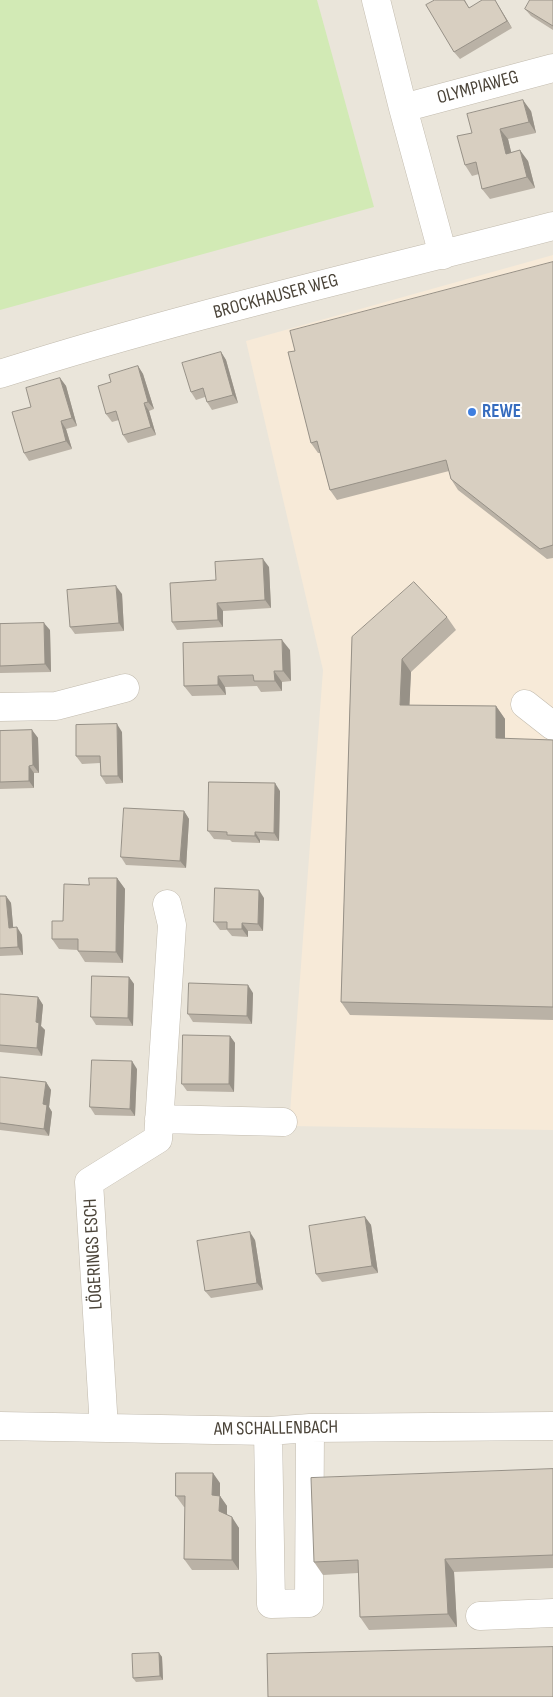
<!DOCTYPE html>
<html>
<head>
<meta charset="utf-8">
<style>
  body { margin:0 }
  canvas { display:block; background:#f6f3ec }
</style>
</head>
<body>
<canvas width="553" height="1697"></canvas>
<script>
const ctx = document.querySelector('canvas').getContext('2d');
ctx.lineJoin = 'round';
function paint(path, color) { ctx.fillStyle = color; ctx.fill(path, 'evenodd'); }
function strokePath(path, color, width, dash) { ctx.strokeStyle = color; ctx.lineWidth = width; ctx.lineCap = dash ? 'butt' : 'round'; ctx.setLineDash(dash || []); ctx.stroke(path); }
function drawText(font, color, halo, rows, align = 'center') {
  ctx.font = font + ' "Sofia Sans Condensed",sans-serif'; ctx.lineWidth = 4; ctx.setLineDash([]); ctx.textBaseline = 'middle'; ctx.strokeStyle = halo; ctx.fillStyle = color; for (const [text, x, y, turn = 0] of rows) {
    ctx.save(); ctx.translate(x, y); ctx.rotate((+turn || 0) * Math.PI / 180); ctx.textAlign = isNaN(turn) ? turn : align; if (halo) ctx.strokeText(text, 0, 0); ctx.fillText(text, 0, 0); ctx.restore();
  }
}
paint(new Path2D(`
  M0 0H553V1697H0Z`), '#eae5da');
paint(new Path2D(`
  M553 255V1130L289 1126 323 670 246 341Z`), '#f7ead8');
paint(new Path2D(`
  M0 0H317L374 207 0 310Z`), '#d2eab5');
const minor = new Path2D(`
  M376 0 403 108 443 255
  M403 108 553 68
  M0 374C182 316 368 274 553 226
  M525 704 553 726
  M0 707 56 706 125 688
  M159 1119 283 1122
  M0 1426 268 1431 310 1428 553 1426
  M104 1428 89 1182 158 1139 172 925 167 904
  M268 1431 271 1604 309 1603 310 1428
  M480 1616 553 1613`);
strokePath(minor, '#c2bbae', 29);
strokePath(minor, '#fff', 28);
paint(new Path2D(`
  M435 0H465L469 8 495 0 512 28 460 59 454 52Z
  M553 0V30L531 16 525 9Z
  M531 111 536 133 508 139 511 152 528 161 535 188 490 199 482 189 479 174 472 176 465 165 472 133Z
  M553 262V558L547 559 458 490 451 479 449 471 337 500 330 490 320 453H318L311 443 295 351Z
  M221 352 226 360 238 403 212 410 207 402 205 397 196 400 191 392Z
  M138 366 143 374 154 409 149 411 156 435 128 443 123 435 119 420 112 422 106 414 111 382Z
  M60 378 66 386 77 426 66 429 72 449 29 461 24 453 31 407Z
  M269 567 271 608 223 611V627L177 630 172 622 216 580Z
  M122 594 124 631 75 634 70 627Z
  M447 617 456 630 411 672 409 705 496 706 505 719V739L553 740V1020L350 1015 341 1002 352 637Z
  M0 624 50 630 51 672 0 673Z
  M290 650 291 681 282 682V691L261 692 257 686 225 687 226 695 192 696 184 686Z
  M32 730 38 738 39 773H34V788L0 789V731Z
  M122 732 123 783 106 784 101 776 100 763 82 764 76 756Z
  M280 791 279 841 260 840V843L232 842 230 840 214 839 208 831Z
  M184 811 189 819 186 868 126 865 121 857Z
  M117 878 125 889 123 963 85 962 78 951V950L59 949 52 939 63 921 89 885Z
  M0 896H6L11 903 13 927 22 935 23 955 0 956Z
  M264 898 263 931H248V937L232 936 227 930H220L214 922Z
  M129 977 134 984 133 1026 96 1025 91 1017Z
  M253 993 252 1024 193 1022 188 1014Z
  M0 994 38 997 43 1005 41 1026 45 1030 42 1056 0 1052Z
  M230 1036 235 1043 234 1092 187 1091 182 1084Z
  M137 1069 135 1116 95 1115 90 1107Z
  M0 1077 46 1082 51 1090 49 1107 52 1112 49 1136 0 1130Z
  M365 1217 371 1225 378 1273 322 1282 316 1274Z
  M255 1240 263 1290 211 1298 205 1291Z
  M553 1469V1568L454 1572 457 1627 369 1630 360 1617 358 1573 323 1575 314 1562Z
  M220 1483V1496L227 1506V1515L239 1528V1570H192L184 1559 185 1507H184L176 1496Z
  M159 1653 162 1657 163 1680 136 1682 133 1678Z`), '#bab2a6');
paint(new Path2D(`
  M495 0 512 28 507 21Z
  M523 100 531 111 536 133 529 122Z
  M500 129 508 139 514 164 506 154Z
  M520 150 528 161 535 188 527 177Z
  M221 352 226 360 238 403 233 395Z
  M138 366 143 374 154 409 148 402Z
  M60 378 66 386 77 426 72 418Z
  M144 403 149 411 156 435 151 427Z
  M61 421 66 429 72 449 66 441Z
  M263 559 269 567 271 608 265 600Z
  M116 586 122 594 124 631 119 623Z
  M217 603 223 611V627L218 620Z
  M44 623 50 630 51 672 45 664Z
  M282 640 290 650 291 681 283 671Z
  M402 659 411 672 409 717 400 705Z
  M274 671 282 682V691L275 681Z
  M218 676 225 687 226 695 218 685Z
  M496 706 505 719V751L496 738Z
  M117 724 122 732 123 783 118 776Z
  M32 730 38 738 39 773 33 765Z
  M29 766 34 773V788L29 781Z
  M275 783 280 791 279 841 274 833Z
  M184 811 189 819 186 868 180 861Z
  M255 832 260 840V843L255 836Z
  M117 878 125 889 123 963 116 952Z
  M259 890 264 898 263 931 258 924Z
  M6 896 11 903 14 936 9 928Z
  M242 923 248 931V937L242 929Z
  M17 927 22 935 23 955 18 947Z
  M129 977 134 984 133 1026 128 1018Z
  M248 985 253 993 252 1024 247 1016Z
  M38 997 43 1005 41 1026 45 1030 42 1056 37 1048 36 1022Z
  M230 1036 235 1043 234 1092 229 1084Z
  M132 1061 137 1069 135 1116 130 1109Z
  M46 1082 51 1090 49 1107 52 1112 49 1136 44 1129 43 1104Z
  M365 1217 371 1225 378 1273 372 1266Z
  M250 1232 255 1240 263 1290 257 1283Z
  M213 1473 220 1483V1496L227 1506V1522L219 1511 212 1495Z
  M232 1517 239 1528V1570L232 1560Z
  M445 1559 454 1572 457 1627 448 1614Z
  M159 1653 162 1657 163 1680 160 1676Z`), '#979187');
const building = new Path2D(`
  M435 0H464L469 8 482 0H495L507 21 454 52 426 5Z
  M530 0H553V26L525 9Z
  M523 100 529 122 500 129 506 154 520 150 527 177 482 189 476 162 465 165 457 136 472 133 467 114Z
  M553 262V545L540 549 451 479 446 460 330 490 317 441 311 443 288 352 295 351 290 331Z
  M221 352 233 395 207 402 203 388 191 392 182 363Z
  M138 366 148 402 144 403 151 427 123 435 116 411 106 414 98 386 111 382 109 375Z
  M60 378 72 418 61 421 66 441 24 453 12 412 31 407 26 388Z
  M263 559 265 600 217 603 218 620 172 622 170 583 216 580 215 562Z
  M414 582 447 617 402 659 400 705 496 706V738L553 740V1007L341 1002 352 637Z
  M116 586 119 623 70 627 67 590Z
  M44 623 45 664 0 666V624Z
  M282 640 283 671H274L275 681H254L253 675 218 676V685L184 686 183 643Z
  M117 724 118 776H101L100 756H76V725Z
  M32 730 33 765 29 766V781L0 782V731Z
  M209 782 275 783 274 833 255 832V836L227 835V832L208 831Z
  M124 808 184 811 180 861 121 857Z
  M89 878H117L116 952 78 951V939H52V921H63L64 884 89 885Z
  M215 888 259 890 258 924 242 923V929H227V922H214Z
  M0 896H6L9 928 17 927 18 947 0 948Z
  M92 976 129 977 128 1018 91 1017Z
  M189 983 248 985 247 1016 188 1014Z
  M0 994 38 997 36 1022 39 1023 37 1048 0 1045Z
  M183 1035 230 1036 229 1084H182Z
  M92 1060 132 1061 130 1109 90 1107Z
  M0 1077 46 1082 43 1104 47 1105 44 1129 0 1123Z
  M365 1217 372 1266 316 1274 309 1226Z
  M250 1232 257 1283 205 1291 197 1241Z
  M553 1469V1555L445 1559 448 1614 360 1617 358 1560 314 1562 311 1478Z
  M176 1473H213L212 1495 220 1496 219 1511 232 1517V1560L184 1559 185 1496H176Z
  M553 1647V1697H268L267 1654Z
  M159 1653 160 1676 133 1678 132 1654Z`);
paint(building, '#d8cfc1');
strokePath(building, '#979187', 1);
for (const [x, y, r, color] of [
  [472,412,5,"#3f7fe0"]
]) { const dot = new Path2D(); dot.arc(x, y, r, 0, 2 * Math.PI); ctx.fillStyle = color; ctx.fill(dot); strokePath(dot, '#fff', 2); }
drawText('19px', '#4b4439', '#fff', [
  ["OLYMPIAWEG",478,88,-15],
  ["BROCKHAUSER WEG",276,297,-15],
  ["LÖGERINGS ESCH",94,1254,-93],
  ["AM SCHALLENBACH",276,1429,-1]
]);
drawText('bold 19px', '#366cbe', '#fff', [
  ["REWE",482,412]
], 'left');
</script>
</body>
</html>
